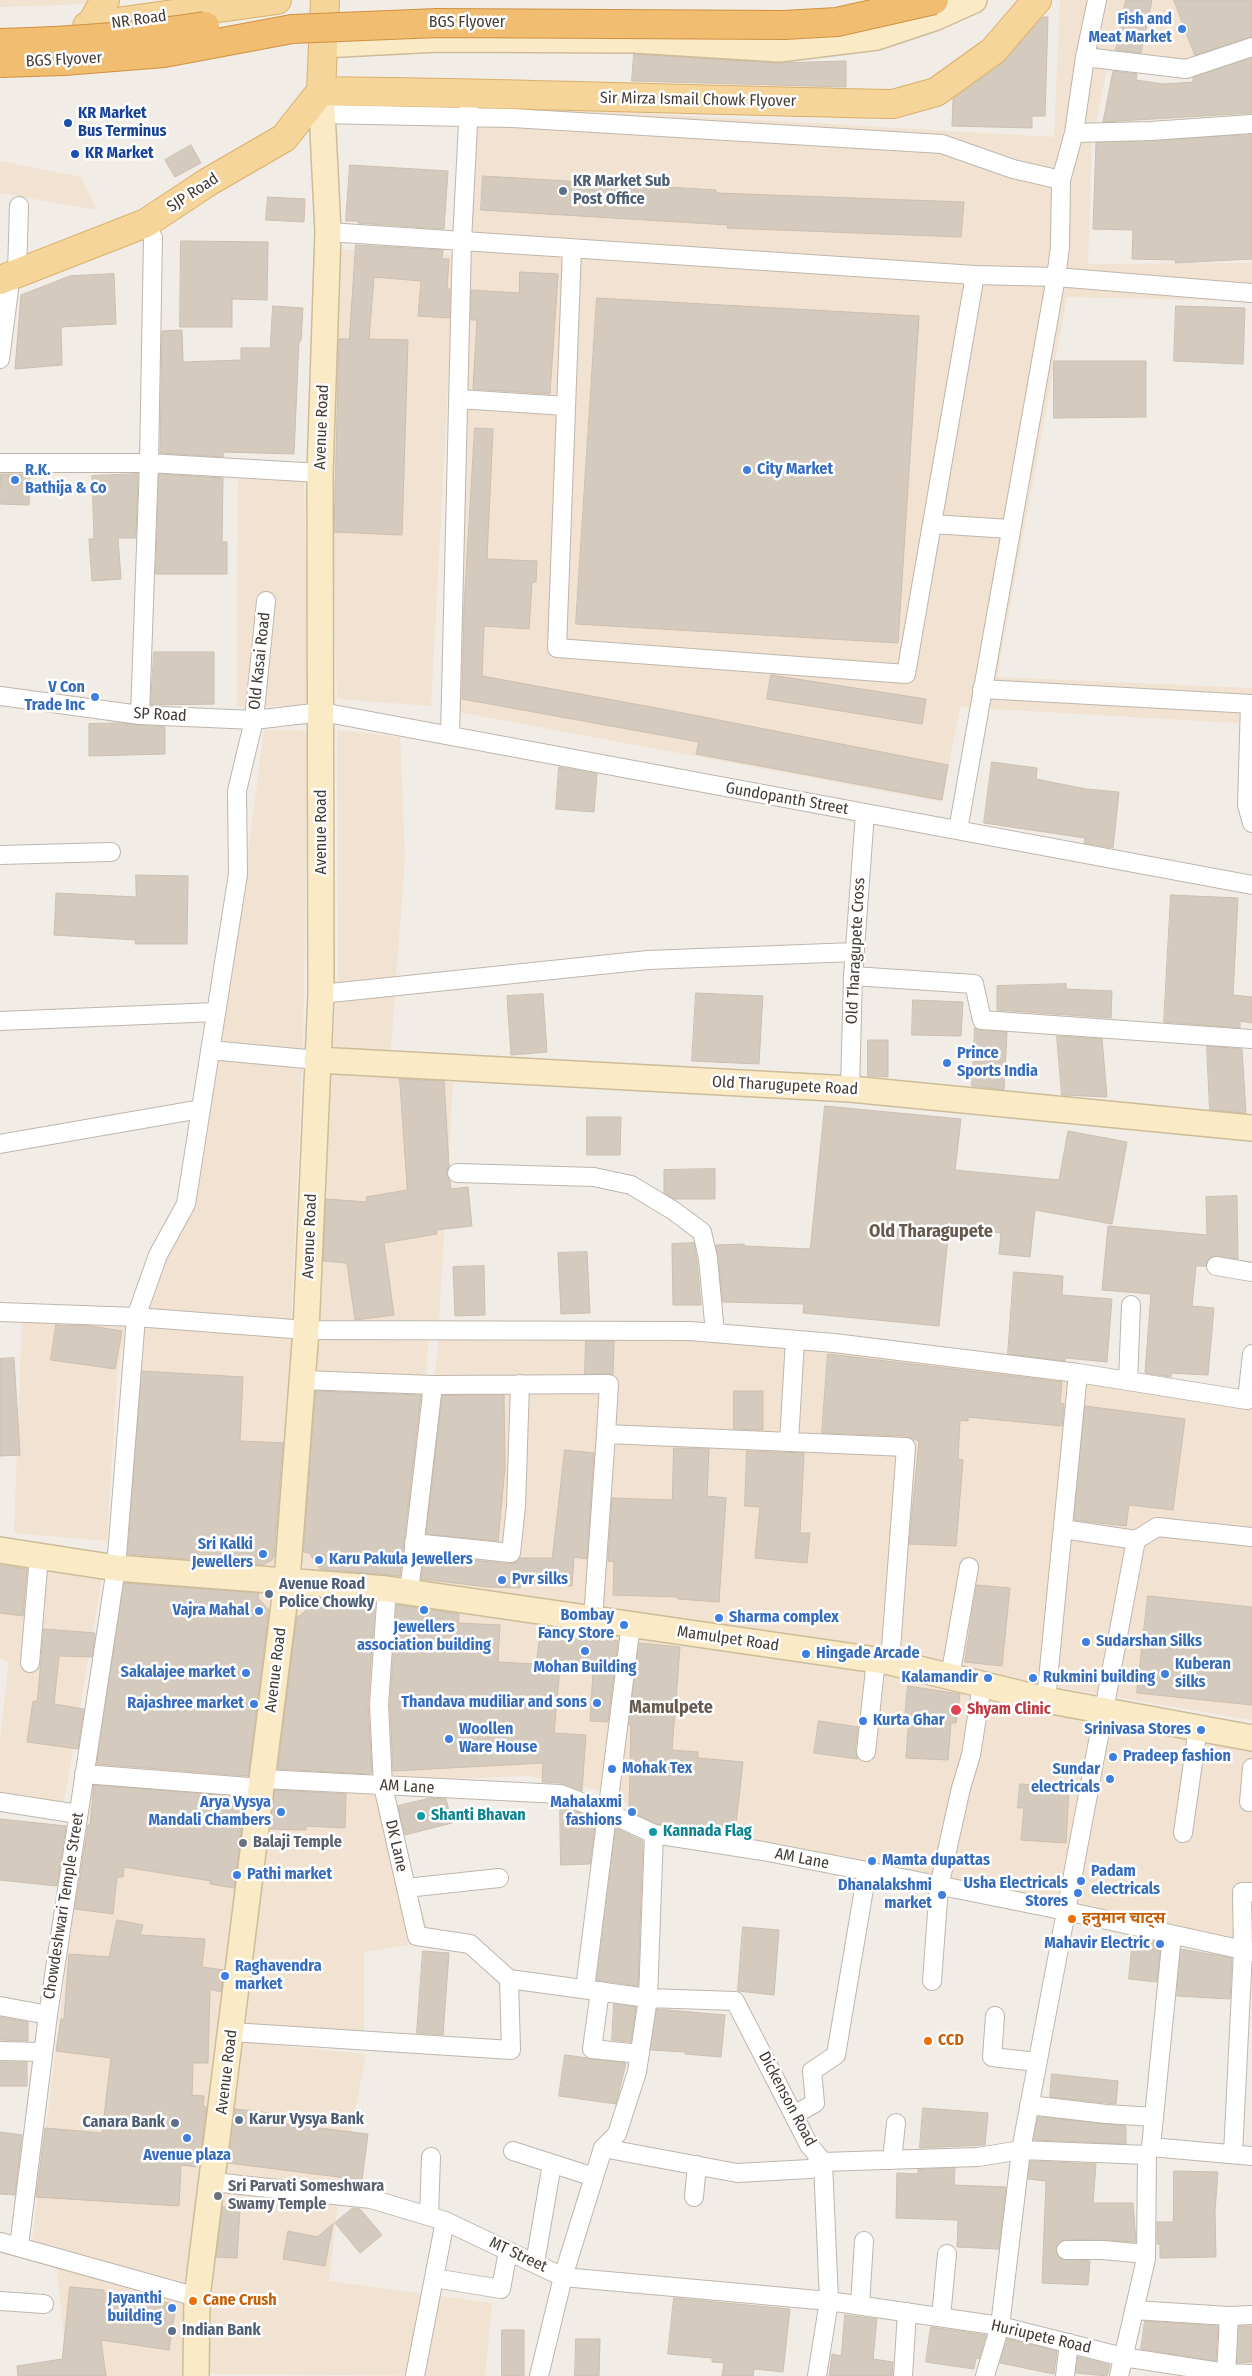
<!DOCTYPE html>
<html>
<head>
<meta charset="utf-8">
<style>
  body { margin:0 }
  canvas { display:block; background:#f1ece5 }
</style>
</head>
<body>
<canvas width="1252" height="2376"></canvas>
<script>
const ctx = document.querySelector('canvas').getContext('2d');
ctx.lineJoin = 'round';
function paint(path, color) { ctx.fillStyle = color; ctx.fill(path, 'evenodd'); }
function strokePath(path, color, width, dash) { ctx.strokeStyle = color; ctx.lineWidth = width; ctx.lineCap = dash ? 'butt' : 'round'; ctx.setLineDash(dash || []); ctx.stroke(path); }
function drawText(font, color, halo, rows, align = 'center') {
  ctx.font = font + ' "Fira Sans Condensed","Noto Sans Devanagari",sans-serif'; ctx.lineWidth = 5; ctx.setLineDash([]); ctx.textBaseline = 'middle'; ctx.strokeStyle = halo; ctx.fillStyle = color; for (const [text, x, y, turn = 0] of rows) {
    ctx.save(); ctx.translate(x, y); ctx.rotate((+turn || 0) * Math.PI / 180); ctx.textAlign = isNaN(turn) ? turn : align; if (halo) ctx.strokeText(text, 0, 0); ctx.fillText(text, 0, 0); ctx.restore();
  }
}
paint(new Path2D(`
  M0 0H87L88 4 0 7Z
  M1060 0H1252V58L1200 76 1107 68 1092 142 1088 264 1252 263V301L1067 297 997 677 1252 688V724L960 707 942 802 453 711 477 104 1054 137Z
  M0 161 81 177 97 210 0 193Z
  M332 249 455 255 431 706 337 699 329 430Z
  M238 479 304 481 309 705 237 707Z
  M264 730 308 731 303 1045 291 1324 150 1309 169 1251 197 1183 237 938Z
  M337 730 400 737 405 858 389 1074 453 1083 439 1320H314L338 972Z
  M22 1319 126 1322 117 1378 107 1541 14 1533Z
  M144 1324 292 1338 283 1554 278 1565 269 1571 125 1563Z
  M317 1334 429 1337 406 1581 313 1574 303 1565 300 1553Z
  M439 1336 708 1340 919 1356 1252 1409V1720L1063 1688 767 1633 414 1584Z
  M0 1559 102 1578 63 1807 0 1802V1739L9 1661 0 1658Z
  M116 1581 256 1591 269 1598 275 1611 239 1908 184 2282 32 2242 101 1681 122 1683 123 1669 106 1668Z
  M317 1595 382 1597 373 1688 399 1851 433 1941 364 1952V2035L246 2024 289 1614 300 1600Z
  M393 1600 824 1661 1252 1742V1943L641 1824 619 1794 529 1776 385 1781 380 1699Z
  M244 2042 366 2054 338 2201 329 2281 492 2303 485 2376 207 2374 208 2303 220 2193Z
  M56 2263 186 2303 185 2376H68Z`), '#f2e2d1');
const building = new Path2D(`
  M1126 0H1152L1141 53 1116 50Z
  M1174 0H1252V37L1195 55Z
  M1043 17H1048L1045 116H1032V128L952 126 953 99 1002 64Z
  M634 54 778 63 846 61V87L632 81Z
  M1252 58V113L1103 122 1113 71 1137 74 1136 80 1163 84 1193 82V78Z
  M1252 135V259L1175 263 1176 260 1132 259 1133 230 1093 229 1096 143Z
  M191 145 201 163 175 177 165 160Z
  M350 165 448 171 444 229 358 223V221H346Z
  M483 176 716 190V193L964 202 961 237 727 228 728 225 481 210Z
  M268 197 305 199 304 222 266 220Z
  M181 241 268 242 267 300 232 299V327H180Z
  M356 245 443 250 442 259H449L447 289H450V318L418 316 421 281 374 277 369 339 408 340 402 535 334 532 339 339H349Z
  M520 272 558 274 550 394 473 389 477 320H471V290L519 293Z
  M114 274 116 324 61 327 62 365 15 369 21 295 70 276Z
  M597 298 919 316 898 643 576 624Z
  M273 306 303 308 301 341H299L294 454 223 452V457L160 453 162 331 182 330 183 362 241 360V348H270Z
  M1176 306 1245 308 1243 364 1174 361Z
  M1054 361H1146V417L1054 418Z
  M475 428 493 429 487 559 537 561 536 582H532L529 629 484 626 482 676 673 711 948 765 942 800 696 754 699 742 462 699 464 608Z
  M1 474H30L29 505 0 504Z
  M138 474 136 538H118L121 579 92 581 89 539H94L92 476Z
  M159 474 223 478 222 542H227V574H156Z
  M154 652H214V704L151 705Z
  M771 675 926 699 922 724 767 699Z
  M120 723 165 727V754L89 756V724Z
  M992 762 1037 768 1036 779 1086 789 1119 792 1113 848 1084 843 1085 838 984 823Z
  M559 767 597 774 594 812 556 809Z
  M136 875 188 876 187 944H135L136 940 54 935 56 893 136 897Z
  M1171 895 1238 898 1233 995 1252 997V1023L1240 1021V1028L1164 1022Z
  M1066 984V989L1112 991 1111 1018 997 1010V986Z
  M696 993 763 996 759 1064 692 1061Z
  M543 994 547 1052 511 1055 507 996Z
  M913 1000 963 1002 961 1036 912 1035Z
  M975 1028 1007 1032 1004 1090 972 1086Z
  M1057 1036 1102 1039 1107 1097 1062 1095Z
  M868 1040H888V1077L868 1076Z
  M1207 1046 1242 1049 1246 1113 1210 1110Z
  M400 1079 444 1081 449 1166 446 1173 450 1181 451 1189 468 1187 472 1226 436 1230 437 1234 384 1243 394 1315 355 1320 347 1263 323 1261 326 1199 367 1202 366 1197 407 1190Z
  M825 1106 961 1119 955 1170 1059 1180 1068 1131 1127 1142 1112 1224 1035 1210 1030 1257 999 1254 1001 1233 949 1228 939 1326 803 1313 804 1304 723 1302 716 1245 744 1244 745 1246 810 1249Z
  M587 1117H621L620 1155H587Z
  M715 1169V1199H674L664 1193V1170Z
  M1237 1196 1238 1259 1213 1256 1208 1260 1206 1266H1196L1192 1306 1214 1308 1208 1375 1171 1373V1377L1145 1373 1151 1294 1102 1290 1108 1226 1207 1235 1206 1197Z
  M694 1243 697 1260 701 1305H673L672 1244Z
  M587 1252 590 1313 561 1314 558 1253Z
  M484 1266 485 1315 455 1316 453 1267Z
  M1014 1272 1063 1276 1062 1295 1112 1299 1107 1362 1065 1358V1361L1008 1354Z
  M56 1325 91 1326 122 1331 115 1369 51 1360Z
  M586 1341H614L613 1374H585Z
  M828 1354 1062 1382 1060 1403 1064 1404 1062 1426 968 1417V1421L960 1420 958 1459 963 1460 956 1546 909 1544 919 1441 906 1436 822 1433Z
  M14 1358 20 1455 0 1456V1359Z
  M142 1371 243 1377 240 1441 283 1443 274 1557 272 1560 263 1565 128 1554Z
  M316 1391 421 1395 400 1576 320 1569 309 1553 304 1552Z
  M734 1391H763V1430L734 1429Z
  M504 1395 505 1468 498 1541 426 1534 442 1396Z
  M1085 1406 1185 1419 1173 1510 1129 1505 1126 1526 1074 1520Z
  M674 1448 709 1449 707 1496 726 1498 719 1602 678 1599V1597L613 1595 614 1562 608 1561 612 1498 672 1500Z
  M565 1450 594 1453 587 1559 574 1557 572 1586 521 1583 520 1588 488 1587 421 1579 424 1555 510 1564 516 1562 520 1558H552Z
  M747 1451 804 1453 800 1533H810L807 1563 755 1558 760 1507 745 1506Z
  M0 1565 27 1569 23 1616 0 1613Z
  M124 1583 259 1593 258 1598 269 1610 248 1776 97 1764Z
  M977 1585 1010 1588 1002 1666 965 1662Z
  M1148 1596 1252 1607V1705L1137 1693Z
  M320 1598 375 1603 368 1704 372 1772 369 1774 278 1769 297 1616H300L309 1607 320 1601Z
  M397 1605 459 1614 458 1623 500 1625 498 1662 536 1664 541 1630 618 1641 608 1722 590 1721 593 1672 560 1667 554 1733 586 1735 582 1791 561 1783 542 1782 543 1763 393 1771 390 1705Z
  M44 1629 95 1633 92 1657 59 1656 54 1704 84 1709 78 1749 27 1742 33 1701H37Z
  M639 1643 680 1647 672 1750 698 1752V1758L743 1762 735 1833 657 1824 629 1811 631 1725H629Z
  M908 1686 960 1694 956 1723H951L948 1760 906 1758 909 1717H905Z
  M819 1721 858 1727 855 1751 858 1759 814 1753Z
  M1020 1784 1069 1788 1066 1843 1021 1840 1024 1808H1018Z
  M94 1785 245 1797 234 1888 210 1884 211 1881 124 1867 123 1877H117L113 1914 75 1909 88 1825H90Z
  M275 1790 346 1794 345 1828 306 1826V1830L270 1829Z
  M431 1798 446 1799 452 1823 405 1835 398 1806Z
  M560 1805 596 1819 590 1864 561 1865Z
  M0 1819 66 1826 57 1886 0 1880Z
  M616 1828 643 1841 638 1986 597 1980Z
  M117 1920 143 1925 140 1935 205 1939 202 1967 224 1970 221 1992 210 1989 208 2063H193L192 2095 204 2096 203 2106 206 2107 200 2160H197L196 2167 181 2165 179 2206 36 2197 45 2128 102 2133 111 2058 56 2051 61 2019H64L69 1954 109 1957Z
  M743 1927 779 1930 774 1995 738 1991Z
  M1133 1937 1161 1943 1157 1982 1129 1979Z
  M1181 1949 1232 1958 1230 1999 1177 1996Z
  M423 1951 449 1953 443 2035 417 2033Z
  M614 2004 636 2007 631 2042 612 2040Z
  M657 2009 725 2015 721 2057 685 2054V2052L651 2050Z
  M0 2017 28 2022V2041L0 2040Z
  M565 2055 626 2063 616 2104 559 2096Z
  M0 2062H27V2086H0Z
  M1052 2074 1118 2081 1116 2104 1050 2097Z
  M923 2108 988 2113 985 2145 920 2148Z
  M235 2109 271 2113 270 2122 368 2134 362 2180 228 2163Z
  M1038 2117 1126 2126V2144L1034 2140Z
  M0 2132 22 2135 15 2195 0 2194Z
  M1030 2161 1096 2164 1093 2203H1133L1136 2242 1066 2239 1057 2245V2255L1061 2259 1090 2261 1088 2285 1042 2283 1046 2181 1028 2179Z
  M955 2168 954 2185 1006 2187 999 2249 957 2247 958 2220 896 2218 897 2173 918 2174V2170Z
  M1174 2171 1218 2172 1215 2211 1216 2257 1160 2258V2244H1157V2222H1173Z
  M223 2207 240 2208 237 2258 216 2257Z
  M353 2208 360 2209 382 2235 360 2253 335 2223Z
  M333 2224 325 2266 283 2259 288 2231 317 2237Z
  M70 2287 104 2290V2293L176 2304 169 2350 101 2340 106 2376H18L17 2366 62 2359Z
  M674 2298 790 2309 783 2372 754 2369 753 2376H722L724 2363 712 2362V2358L668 2354Z
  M845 2315 877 2319 873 2359 893 2362 892 2376H829L832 2354 841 2356Z
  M1145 2321 1218 2326 1216 2361 1141 2349Z
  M1239 2326H1252V2362L1237 2363Z
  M931 2327 986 2335 979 2359 976 2358 974 2369 926 2362Z
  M502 2330H524V2376H502Z
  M576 2339H600L599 2376H575Z
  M1007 2339 1057 2351 1054 2374 1000 2363Z
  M1078 2357 1110 2365 1107 2376 1076 2373Z`);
paint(building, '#d4cabe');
strokePath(building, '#ccbfaf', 1);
const street = new Path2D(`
  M1085 57 1186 69 1252 47
  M322 114 512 118 942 144 1013 169 1061 180
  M1074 133 1151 131 1252 124
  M328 232 975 275 1056 277 1252 293
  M572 248 557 648 906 674 975 275
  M17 274 19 206
  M0 359 9 290 5 278
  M459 399 566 406
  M0 463H149L320 473
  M932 524 1010 529
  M982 689 1252 704
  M0 696 140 715 254 720 322 712 1252 885
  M1250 704 1247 805 1252 823
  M140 715 149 463 153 238 146 223
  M450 736 462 241 469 104
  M958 830 1056 277 1060 247 1061 180 1074 133 1085 57 1097 0
  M0 855 111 852
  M853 976 974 984 982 1020 1252 1039
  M321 994 648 960 854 952
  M0 1021 216 1012
  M210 1050 317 1060
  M850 1089 853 976 865 813
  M0 1144 201 1109
  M457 1173 594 1177 631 1185 674 1211 702 1232 708 1258 715 1333
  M1216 1266 1252 1272
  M0 1312 136 1317 306 1330 690 1331 834 1343 1078 1373 1247 1400 1252 1354
  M303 1380 433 1385 609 1384 606 1434 906 1447 890 1662
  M1128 1381 1131 1305
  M789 1442 795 1340
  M1063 1529 1136 1540
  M414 1543 511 1553 516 1506 520 1384
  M387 1589 379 1705 383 1786 417 1936 470 1944 509 1979
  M409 1592 433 1385
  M593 1619 606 1434
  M30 1663 39 1556
  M950 1677 969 1567
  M1046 1700 1078 1373
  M866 1752 876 1660
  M84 1774 262 1788
  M263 1779 560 1794 607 1812 654 1834 763 1851 882 1874 1066 1911 1252 1952
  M0 1802 78 1814
  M1249 1802 1252 1768
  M1183 1833 1198 1727
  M406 1888 499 1878
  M509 1979 648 1998 735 2001 809 2145 823 2162
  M932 1981 939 1887 961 1788 971 1755 982 1685
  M585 1989 631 1624
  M600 1991 592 2049 640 2054
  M0 2006 48 2015
  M995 2016 992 2057 1037 2062
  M232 2032 511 2050 509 1979
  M0 2051 43 2052
  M1029 2105 1106 2114 1154 2117
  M794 2115 815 2103 812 2071 836 2055 867 1871
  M1151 2147 1252 2156
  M603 2148 737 2173 810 2169 823 2162 978 2157 1021 2150 1147 2155
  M513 2151 594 2177
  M1233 2154 1243 1951 1242 1892H1252
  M892 2160 896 2123
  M213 2182 371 2199 445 2221 563 2277 829 2301 1000 2326 1123 2357 1226 2373 1252 2374
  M694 2197 697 2165
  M429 2216 431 2157
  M0 2242 197 2297
  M19 2246 48 2015 116 1568 136 1317 158 1255 186 1204 238 874 237 791 254 720 266 601
  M1066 2250H1103L1146 2254
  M535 2263 552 2164
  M434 2278 501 2289 508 2251
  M0 2301 44 2304
  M860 2305 864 2241
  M1134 2310 1229 2316 1252 2315
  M941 2317 947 2254
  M415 2376 445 2221
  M539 2376 563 2277 603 2148 617 2134 637 2072 648 1998 654 1834
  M817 2376 829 2301 823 2162
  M903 2376 907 2312
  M985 2376 1000 2326 1021 2150 1136 1540 1157 1527 1252 1537
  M1065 2376 1069 2343
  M1119 2376 1146 2259 1147 2155 1151 2147 1172 1935
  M1226 2376 1229 2316`);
const secondary = new Path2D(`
  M322 45 438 39 634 40 779 49 877 37 934 18 974 0
  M317 1060 850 1089 1252 1128
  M0 1550 116 1568 387 1589 890 1662 1046 1700 1252 1738
  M196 2376 197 2297 287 1581 306 1330 321 994 320 473 328 232 321 91`);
const primary = new Path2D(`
  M87 26 277 0
  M90 26 105 0
  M321 91C512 93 703 100 893 104L936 92 993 51 1037 0
  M0 280 146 223 208 182 284 138 321 91 325 0`);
strokePath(street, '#beb6ac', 20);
strokePath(secondary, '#cdbc98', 28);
strokePath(primary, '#d9b06b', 30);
strokePath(street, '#fff', 18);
strokePath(secondary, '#faeac6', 25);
strokePath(primary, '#f5d59a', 28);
const highwayBridge = new Path2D(`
  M0 43C69 41 137 37 205 26
  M0 63 64 61 164 53 292 29 438 23 784 25 837 22 934 0`);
strokePath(highwayBridge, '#cf9141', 30, []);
strokePath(highwayBridge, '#f1bd70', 28);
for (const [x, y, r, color] of [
  [1182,29,5,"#3f7fe0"],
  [68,123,5,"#1a4fb4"],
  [75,154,5,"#1a4fb4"],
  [563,191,5,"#5c6f8a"],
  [747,470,5,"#3f7fe0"],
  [15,480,5,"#3f7fe0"],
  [95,697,5,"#3f7fe0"],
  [947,1063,5,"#3f7fe0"],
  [263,1554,5,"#3f7fe0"],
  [319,1560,5,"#3f7fe0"],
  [502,1580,5,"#3f7fe0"],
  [269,1594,5,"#5c6f8a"],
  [424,1610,5,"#3f7fe0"],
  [259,1611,5,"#3f7fe0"],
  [719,1618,5,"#3f7fe0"],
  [624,1625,5,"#3f7fe0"],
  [1086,1642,5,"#3f7fe0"],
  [585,1651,5,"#3f7fe0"],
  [806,1654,5,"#3f7fe0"],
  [246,1673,5,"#3f7fe0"],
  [1165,1674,5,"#3f7fe0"],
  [988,1678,5,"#3f7fe0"],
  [1033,1678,5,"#3f7fe0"],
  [597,1703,5,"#3f7fe0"],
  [254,1704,5,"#3f7fe0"],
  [956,1710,6,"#e0444e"],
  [863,1721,5,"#3f7fe0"],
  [1201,1730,5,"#3f7fe0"],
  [449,1739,5,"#3f7fe0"],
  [1113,1757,5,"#3f7fe0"],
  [612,1769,5,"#3f7fe0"],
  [1110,1779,5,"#3f7fe0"],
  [281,1812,5,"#3f7fe0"],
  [632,1812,5,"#3f7fe0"],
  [421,1816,5,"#0f9aa8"],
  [653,1832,5,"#0f9aa8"],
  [243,1843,5,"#6b7280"],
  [872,1861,5,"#3f7fe0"],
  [237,1875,5,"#3f7fe0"],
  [1081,1881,5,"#3f7fe0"],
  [1078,1893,5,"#3f7fe0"],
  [942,1895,5,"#3f7fe0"],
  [1072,1919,5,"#e8710a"],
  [1160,1944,5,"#3f7fe0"],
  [225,1976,5,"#3f7fe0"],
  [928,2041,5,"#e8710a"],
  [239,2120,5,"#5c6f8a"],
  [175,2123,5,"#5c6f8a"],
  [187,2138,5,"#3f7fe0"],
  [218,2196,5,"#6b7280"],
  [193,2301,5,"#e8710a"],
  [172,2308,5,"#3f7fe0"],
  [172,2331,5,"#5c6f8a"]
]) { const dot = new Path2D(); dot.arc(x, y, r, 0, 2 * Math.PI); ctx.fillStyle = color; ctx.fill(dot); strokePath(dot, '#fff', 2); }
drawText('16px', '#433c35', '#fff', [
  ["NR Road",139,20,-8],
  ["BGS Flyover",467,23],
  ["BGS Flyover",64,60,-3],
  ["Sir Mirza Ismail Chowk Flyover",698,100,1],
  ["SJP Road",193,193,-33],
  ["Avenue Road",322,427,-88],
  ["Old Kasai Road",260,661,-84],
  ["SP Road",160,715,3],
  ["Gundopanth Street",787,799,10],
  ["Avenue Road",322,832,-90],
  ["Old Tharagupete Cross",856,951,-87],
  ["Old Tharugupete Road",785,1086,3],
  ["Avenue Road",310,1236,-88],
  ["Mamulpet Road",728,1639,8],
  ["Avenue Road",276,1670,-83],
  ["AM Lane",407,1787,3],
  ["DK Lane",396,1846,77],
  ["AM Lane",802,1859,11],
  ["Chowdeshwari Temple Street",64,1906,-81],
  ["Avenue Road",227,2072,-83],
  ["Dickenson Road",787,2099,62],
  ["MT Street",518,2255,25],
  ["Huriupete Road",1041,2337,13]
]);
drawText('bold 16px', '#366cbe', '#fff', [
  ["Fish and",1172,20,"right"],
  ["Meat Market",1172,38,"right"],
  ["City Market",757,470],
  ["R.K.",25,471],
  ["Bathija & Co",25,489],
  ["V Con",85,688,"right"],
  ["Trade Inc",85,706,"right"],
  ["Prince",957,1054],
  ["Sports India",957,1072],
  ["Sri Kalki",253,1545,"right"],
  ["Jewellers",253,1563,"right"],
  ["Karu Pakula Jewellers",329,1560],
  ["Pvr silks",512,1580],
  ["Vajra Mahal",249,1611,"right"],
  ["Bombay",614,1616,"right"],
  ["Fancy Store",614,1634,"right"],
  ["Sharma complex",729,1618],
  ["Jewellers",424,1628,"center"],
  ["association building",424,1646,"center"],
  ["Sudarshan Silks",1096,1642],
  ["Hingade Arcade",816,1654],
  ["Kuberan",1175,1665],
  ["silks",1175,1683],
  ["Mohan Building",585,1668,"center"],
  ["Sakalajee market",236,1673,"right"],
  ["Kalamandir",978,1678,"right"],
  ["Rukmini building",1043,1678],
  ["Thandava mudiliar and sons",587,1703,"right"],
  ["Rajashree market",244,1704,"right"],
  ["Kurta Ghar",873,1721],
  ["Woollen",459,1730],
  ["Ware House",459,1748],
  ["Srinivasa Stores",1191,1730,"right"],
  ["Pradeep fashion",1123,1757],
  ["Mohak Tex",622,1769],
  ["Sundar",1100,1770,"right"],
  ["electricals",1100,1788,"right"],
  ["Arya Vysya",271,1803,"right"],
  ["Mandali Chambers",271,1821,"right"],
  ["Mahalaxmi",622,1803,"right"],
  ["fashions",622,1821,"right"],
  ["Mamta dupattas",882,1861],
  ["Padam",1091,1872],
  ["electricals",1091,1890],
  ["Pathi market",247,1875],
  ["Usha Electricals",1068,1884,"right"],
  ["Stores",1068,1902,"right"],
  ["Dhanalakshmi",932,1886,"right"],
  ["market",932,1904,"right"],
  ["Mahavir Electric",1150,1944,"right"],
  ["Raghavendra",235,1967],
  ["market",235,1985],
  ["Avenue plaza",187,2156,"center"],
  ["Jayanthi",162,2299,"right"],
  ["building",162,2317,"right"]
], 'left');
drawText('bold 16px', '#164399', '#fff', [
  ["KR Market",78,114],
  ["Bus Terminus",78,132],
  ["KR Market",85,154]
], 'left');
drawText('bold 16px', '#4e5e75', '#fff', [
  ["KR Market Sub",573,182],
  ["Post Office",573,200],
  ["Avenue Road",279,1585],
  ["Police Chowky",279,1603],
  ["Karur Vysya Bank",249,2120],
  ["Canara Bank",165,2123,"right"],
  ["Indian Bank",182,2331]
], 'left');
drawText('bold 16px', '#be3a42', '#fff', [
  ["Shyam Clinic",967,1710]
], 'left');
drawText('bold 16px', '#0d838f', '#fff', [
  ["Shanti Bhavan",431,1816],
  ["Kannada Flag",663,1832]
], 'left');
drawText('bold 16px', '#5b616d', '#fff', [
  ["Balaji Temple",253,1843],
  ["Sri Parvati Someshwara",228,2187],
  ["Swamy Temple",228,2205]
], 'left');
drawText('bold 16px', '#c56008', '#fff', [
  ["हनुमान चाट्स",1082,1919],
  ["CCD",938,2041],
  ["Cane Crush",203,2301]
], 'left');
drawText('bold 18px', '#655a4d', '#fff', [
  ["Old Tharagupete",931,1232],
  ["Mamulpete",671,1708]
]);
</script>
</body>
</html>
